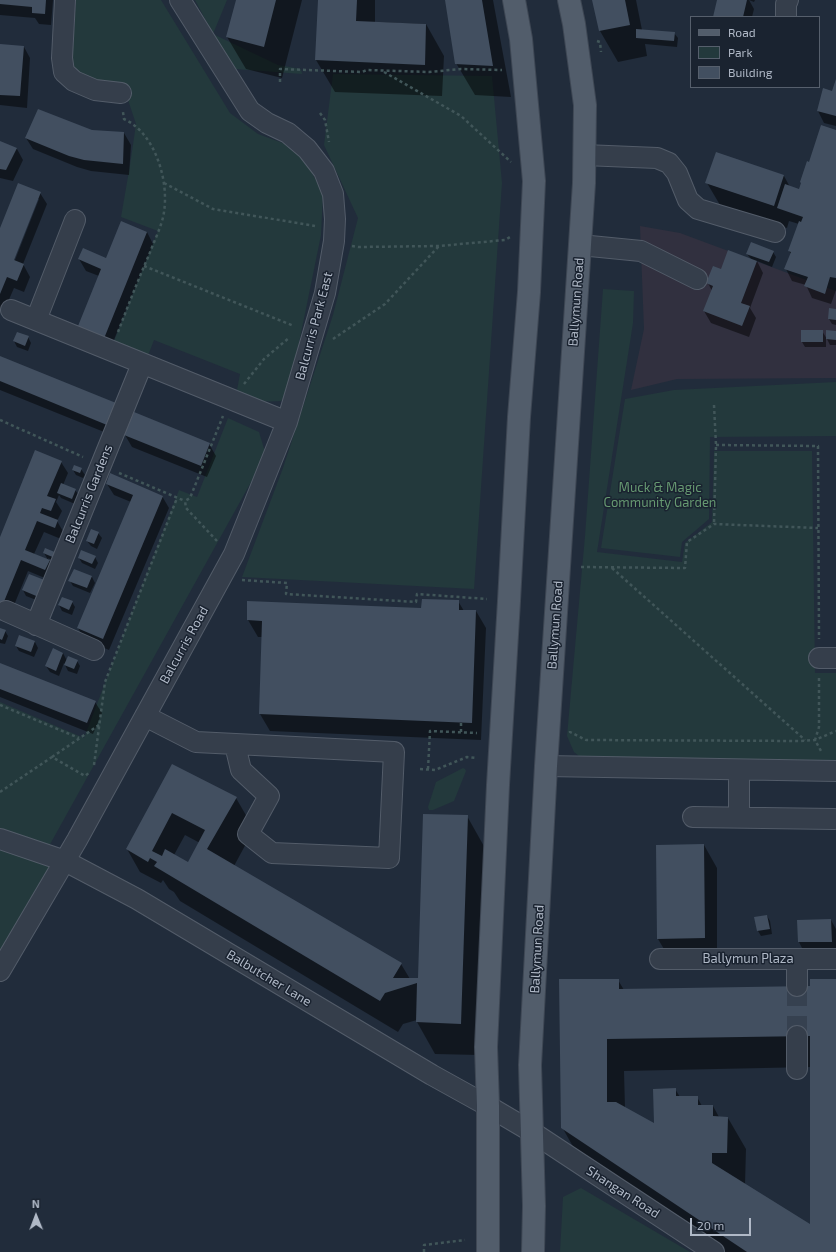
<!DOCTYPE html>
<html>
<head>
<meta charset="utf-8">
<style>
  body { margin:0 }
  #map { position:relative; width:836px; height:1252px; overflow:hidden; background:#212c3b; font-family:"Exo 2",sans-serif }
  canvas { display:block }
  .legend { position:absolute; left:690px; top:16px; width:130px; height:72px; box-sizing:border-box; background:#1a2330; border:1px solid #565f6c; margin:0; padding:5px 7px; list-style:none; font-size:12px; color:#b0b9c7 }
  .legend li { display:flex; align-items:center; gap:8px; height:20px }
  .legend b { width:20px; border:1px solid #565f6c }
  .north { position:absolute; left:16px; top:1196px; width:40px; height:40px; -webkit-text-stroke:3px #1a2330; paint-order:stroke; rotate:359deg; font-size:11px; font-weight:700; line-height:16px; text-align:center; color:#b0b9c7 }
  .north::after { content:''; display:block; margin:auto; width:14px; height:18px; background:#b0b9c7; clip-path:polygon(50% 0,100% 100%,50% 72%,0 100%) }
  .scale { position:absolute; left:690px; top:1218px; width:61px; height:18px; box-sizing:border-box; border:2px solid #b0b9c7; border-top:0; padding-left:5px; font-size:12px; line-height:14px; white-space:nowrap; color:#b0b9c7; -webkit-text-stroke:3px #1a2330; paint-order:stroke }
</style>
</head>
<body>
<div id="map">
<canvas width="836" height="1252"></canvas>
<ul class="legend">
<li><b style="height:5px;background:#525d6b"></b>Road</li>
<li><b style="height:11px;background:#23393c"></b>Park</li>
<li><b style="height:11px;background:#424f60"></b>Building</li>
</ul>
<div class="north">N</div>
<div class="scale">20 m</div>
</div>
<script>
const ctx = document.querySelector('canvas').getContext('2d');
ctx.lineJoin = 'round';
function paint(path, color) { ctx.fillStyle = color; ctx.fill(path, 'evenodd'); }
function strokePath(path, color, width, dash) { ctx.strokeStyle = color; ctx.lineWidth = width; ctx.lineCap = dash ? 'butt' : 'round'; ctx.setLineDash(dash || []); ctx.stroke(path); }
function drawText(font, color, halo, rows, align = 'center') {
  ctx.font = font + ' "Exo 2",sans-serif'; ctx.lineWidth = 3; ctx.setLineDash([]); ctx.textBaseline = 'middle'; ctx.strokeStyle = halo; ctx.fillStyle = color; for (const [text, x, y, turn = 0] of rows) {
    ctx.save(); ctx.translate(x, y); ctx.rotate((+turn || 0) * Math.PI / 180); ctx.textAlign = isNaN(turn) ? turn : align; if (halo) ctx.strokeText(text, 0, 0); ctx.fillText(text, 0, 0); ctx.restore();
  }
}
paint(new Path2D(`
  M640 226 680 233 836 291V378L677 379 631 390 644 329Z`), '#31303f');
paint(new Path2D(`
  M76 0H161L230 113 258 134 299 149 323 193 321 235 289 392 281 401C266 402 249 402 237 390L240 374 154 340 146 361 112 346 158 231 121 217 130 165 136 124 126 94 77 76 72 63Z
  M195 0H227L213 34 278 65 301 69 302 74 235 69 213 34Z
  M333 74 492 76 502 183 474 589 242 577 283 468 333 315 358 218 324 145Z
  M603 289 634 291 633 323 597 552 682 562 685 543 712 522 714 451H812L815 673H836V760L585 761 574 752 567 736 585 536Z
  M836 382V436L710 437 709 519 682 542 680 557 601 548 625 399 674 390Z
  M228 418 259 432 266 455 48 848 0 831V702L84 738 179 490 197 497Z
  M463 768 465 769 466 771 454 801 433 810H429L428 807 436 782Z
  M0 840 64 861 0 971Z
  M581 1188 690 1252H560L563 1197Z`), '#23393c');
paint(new Path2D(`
  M0 0H53L51 25 39 24 35 18 0 15Z
  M237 0H302L282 78 246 69 227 37Z
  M319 0H375V22L426 24 444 56 442 96 335 92 316 60Z
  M446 0H493L511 97 475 95 456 63Z
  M593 0H636L642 30 674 33 678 38 677 47 645 44 647 56 618 62 600 31Z
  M718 0H755L754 2 749 0 754 9 752 17H714Z
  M0 45 24 47 30 58 27 108 0 105Z
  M836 81V126L824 123 818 111 833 92Z
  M92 131 124 133 131 145 129 175 91 171 77 167 33 149 26 138Z
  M836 131V290L831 304 812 298 806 285 792 281 786 269 791 254 789 251 799 224 789 221 787 228 720 205 707 183 716 153 784 176 790 187 800 190 802 184 801 182 809 163Z
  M0 143 17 149 23 160 13 181 0 178Z
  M40 193 47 204 23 264 30 277 24 292 14 288 4 311 0 310V231ZM37 199H39L13 265H11Z
  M147 232 153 244 109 352 77 330 99 276 86 271 79 259H106Z
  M773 252 776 257 772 267 757 261 763 273 750 308 756 318 749 337 711 323 704 311 712 291 708 283 722 270 751 259 747 254Z
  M836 310V325L832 324 829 319Z
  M822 331 827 339 836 332V345H830L826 337V347H805L802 342Z
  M28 337 31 343 28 351 17 347 14 341Z
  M0 357 115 404 114 436 0 390Z
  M125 435 209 444 216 456 207 477 132 447Z
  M61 462 68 473 63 485 75 490 79 495 75 504 61 498 59 495 56 502 62 511 57 521 64 533 61 539 44 532 34 554 48 560 44 553 45 549 58 563 48 558 56 572 52 581 28 571 10 615 0 611V540Z
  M81 469 85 475 83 478 76 475 73 470Z
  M107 484 162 496 169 508 109 650 85 640 78 628 131 502 114 495Z
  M98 533 102 538 97 549 91 546 87 541Z
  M95 557 98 563 95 569 82 563 79 558Z
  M74 570 92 577 95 583 90 593 73 586 70 581Z
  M29 575 44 603 26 596 23 590Z
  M458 601 464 611H476L486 628 481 740 270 731 260 714 263 637H258L248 620V602L422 609Z
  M72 602 75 607 72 615 62 611 59 605Z
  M0 629 5 631 8 636 5 644 0 643Z
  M19 636 35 642 38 648 34 657 19 651 16 646Z
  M63 653 67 661H77L80 666 77 674 68 671 64 663 59 676 50 672 46 666Z
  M0 664 95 702 102 713 93 734 0 697Z
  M163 784 236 798 254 829 234 866 401 964 410 979H419L467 816 485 848 478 1055 435 1054 417 1022V1020L403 1024 398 1032 180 901 174 892 169 889 163 880 161 883 140 872 127 849ZM185 835 200 843 188 864 174 855Z
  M704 845 717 868V961H671L658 939Z
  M767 916 770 921 772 934 761 936 758 931 756 918Z
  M831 920 836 929V953L805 954 799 942 798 921Z
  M618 980 624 990 811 987 836 980V1252H719L580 1159 562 1127ZM811 1067V1226L745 1185 746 1149 728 1118 719 1117 713 1106H702L697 1097H680L675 1089 655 1125 625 1108 624 1071Z`), '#0007');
paint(new Path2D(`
  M0 0H46L45 14 32 13V7L0 4Z
  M236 0H276L264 47 226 37Z
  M318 0H357L356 21 426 24 425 65 315 60Z
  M445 0H482L493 66 455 64Z
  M592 0H625L630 25 599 31Z
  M717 0H747L743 17H713Z
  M636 29 675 32 674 41 636 38Z
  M0 44 24 46 20 96 0 95Z
  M836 79V116L817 111 823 88 832 91Z
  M38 109 92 130 124 132 123 164 84 160 69 156 25 138Z
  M821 125 836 130V278L830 277 825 294 804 286 808 277 784 269 791 252 788 251 799 221 801 222 803 217 777 208 785 184 799 189 801 183 800 182 807 161 809 162Z
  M0 141 17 148 6 170 0 169Z
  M716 152 784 175 774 206 705 183Z
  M18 183 41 192 14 260 24 264 17 281 7 277 0 294V228Z
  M121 221 147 232 103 341 76 331 101 269 78 259 83 248 106 258Z
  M751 242 774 251 769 262 746 254Z
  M728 250 757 261 741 303 750 306 742 326 703 311 713 286 706 283 713 266 721 269Z
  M829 308 836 309V320L828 319Z
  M801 330H823V342H801Z
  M826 330 836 331V340L826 339Z
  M17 332 29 336 25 346 13 341Z
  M0 356 116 403 107 425 0 381Z
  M134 412 210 443 201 466 124 435Z
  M35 450 62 461 47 496 56 499 51 511 42 508 40 513 58 520 55 528 37 521 25 550 50 560 45 570 21 560 3 604 0 603V537Z
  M74 465 82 468 80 473 72 470Z
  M110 473 163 496 103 639 77 628 133 495 106 484Z
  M61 483 76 489 72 499 57 493Z
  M91 529 99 532 94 544 86 541Z
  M45 548 57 553 55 558 43 553Z
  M81 550 96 556 92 564 78 558Z
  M74 569 92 576 87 588 68 581Z
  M29 574 47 581 41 598 22 590Z
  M62 597 73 601 69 610 58 605Z
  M422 599 459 600V610H476L472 723 259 714 262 621 247 620V601L421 608Z
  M0 628 6 630 2 640 0 639Z
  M19 635 35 641 31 652 15 646Z
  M53 648 63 653 56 671 45 666Z
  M68 656 78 660 74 669 64 665Z
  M0 663 96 701 87 723 0 689Z
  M172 764 237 797 207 849 402 963 393 978H418L423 814 468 815 461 1024 416 1022 417 983 385 993 380 1001 154 866 157 862 150 858 148 862 126 849ZM172 813 205 830 188 862 165 849 162 856 152 851Z
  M704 844 705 938 657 939 656 845Z
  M767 915 770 929 757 931 754 917Z
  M831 919 832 942H798L797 920Z
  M559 979H619V989L810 986V979H836V1252H747L561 1128ZM810 1036V1224L712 1163V1153H727L728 1117 713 1116V1105H698V1096H676V1088L653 1089 654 1123 616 1102H607V1039Z`), '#424f60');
strokePath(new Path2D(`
  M797 986V1036`), '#364150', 20, [20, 10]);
const minor = new Path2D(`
  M65 0 62 58 64 72 74 81 95 90 121 93
  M786 17V4L788 0
  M584 155 657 158 669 163 677 173 688 200 698 209 775 232
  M580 245 641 251 697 279
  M11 310 287 422
  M36 320 75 220
  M6 611 94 650
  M36 625 142 364
  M819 658H836
  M145 716 196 742 394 752 389 858 272 853 248 834 269 796 241 770 235 745
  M546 766 836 771
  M693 817 834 819
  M739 817V770
  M0 839 65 861 137 899 432 1075 488 1106 532 1132 714 1252
  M660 959H836
  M797 959V986
  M0 971 77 840 234 554 287 422 325 293 334 241 335 219 333 194 324 171 307 149 288 133 267 123 250 111 180 0
  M797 1036V1069`);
const major = new Path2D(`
  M488 1252V1106L486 1047 498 785 509 601 519 417 529 292 534 181 521 39 514 0
  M533 1252 534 1206 530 1065 546 766 584 183 585 105 574 24 569 0`);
strokePath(minor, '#535c69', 22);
strokePath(major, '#3e4754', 24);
strokePath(new Path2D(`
  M597 41 600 42 601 52
  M384 72 461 116 511 162
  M280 82V69L362 72 367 70 429 72 461 69 502 70
  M320 113 325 120 329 142
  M164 183 213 209 315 226
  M352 246 358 247 439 246 505 240 510 237
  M144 266 294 326
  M118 332C128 306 138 280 149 255 154 241 162 226 164 212 169 180 155 133 124 119L123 112
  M333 339 385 304 439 246
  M244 384 264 359 290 337
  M714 405 716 445 714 524
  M0 420 83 457
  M716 445 818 446 819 639
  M119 473 185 501
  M700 504H714
  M217 541 186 508 185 501 190 498 223 416
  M581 567 685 568 687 542 714 524 818 528
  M612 568 805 740
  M242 580 287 583 286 594 416 602 417 594 487 599
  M819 678V727L815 740 821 751
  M0 705 79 738
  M570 731V732L586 740 801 741 815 740 836 731
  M461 732V723
  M52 757 99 725
  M94 765 105 682 177 498
  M420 769 435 770 467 757 476 758
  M428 769 430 731 477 733
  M0 792 52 757 85 776 90 772
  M424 1252V1245L465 1240`), '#415659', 2.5, [3, 3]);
strokePath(minor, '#353e4b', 20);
strokePath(major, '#525d6b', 22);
drawText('13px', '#b0b9c7', '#1a2330', [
  ["Ballymun Road",576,302,-86],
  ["Balcurris Park East",314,326,-75],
  ["Balcurris Gardens",89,494,-68],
  ["Ballymun Road",555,625,-86],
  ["Balcurris Road",184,645,-61],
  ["Ballymun Road",537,949,-87],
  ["Ballymun Plaza",748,959],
  ["Balbutcher Lane",269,978,31],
  ["Shangan Road",623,1192,33]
]);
drawText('13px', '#669971', '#1a2330', [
  ["Muck & Magic",660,488],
  ["Community Garden",660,503]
]);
</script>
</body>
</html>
